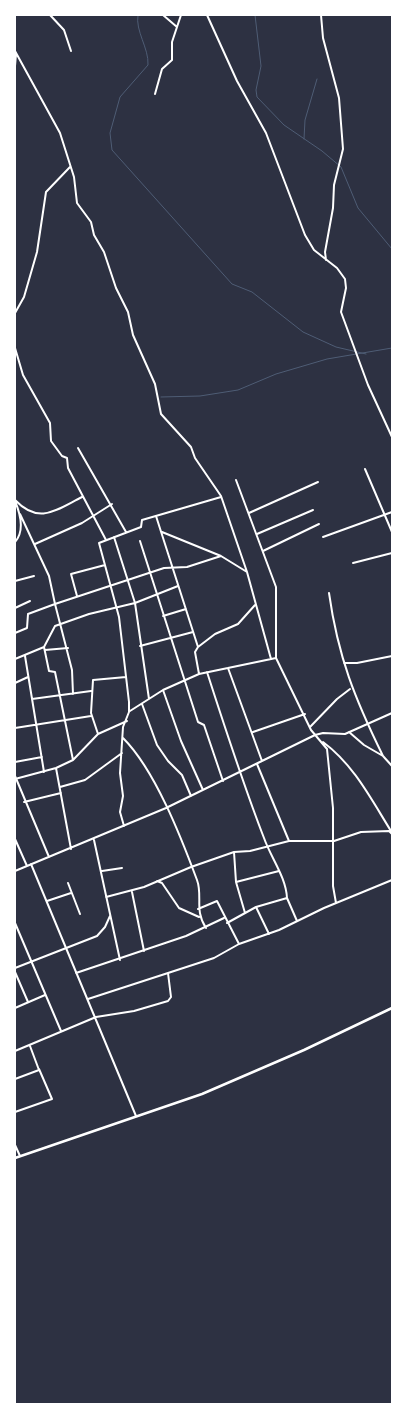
<!DOCTYPE html>
<html>
<head>
<meta charset="utf-8">
<style>
  body { margin:0 }
  #map { position:relative; width:407px; height:1419px; overflow:hidden; background:#2d3142; font-family:"Public Sans",sans-serif }
  canvas { display:block }
  .frame { position:absolute; inset:0; border:16px solid #fff; pointer-events:none }
</style>
</head>
<body>
<div id="map">
<canvas width="407" height="1419"></canvas>
<div class="frame"></div>
</div>
<script>
const ctx = document.querySelector('canvas').getContext('2d');
ctx.lineJoin = 'round';
function strokePath(path, color, width, dash) { ctx.strokeStyle = color; ctx.lineWidth = width; ctx.lineCap = dash ? 'butt' : 'round'; ctx.setLineDash(dash || []); ctx.stroke(path); }
strokePath(new Path2D(`
  M138 15C135 31 149 48 148 65L120 97 110 133 112 150 232 284 252 292 303 332 336 347 366 354
  M255 15 261 66 256 90 257 97 284 125 322 151 341 167 358 208 392 249
  M304 139 305 120 317 79
  M161 397 200 396 238 390 276 374 327 359 392 348`), '#4f5d75', 1);
strokePath(new Path2D(`
  M50 15 64 30 71 51
  M163 15 177 27
  M207 15 237 81 266 133 305 235 314 250 337 268 345 279 346 288 341 312 368 385 392 437
  M321 15 323 38 339 98 343 149 334 185 333 208 325 252 326 260
  M15 51 60 133 74 177 77 203 91 222 94 235 104 252 116 288 128 312 133 335 155 384 161 414 191 447 195 458 221 496 247 572 271 659
  M15 66 16 54
  M155 94 162 69 172 60V42L181 15
  M15 313 24 297 37 252 46 192 70 167
  M15 348 23 375 50 423 51 441 62 456 67 458 68 468 106 540
  M78 448 126 532
  M365 469 392 532
  M236 480 276 587V658L311 730 327 749 333 808V886L336 903
  M15 500C39 525 56 510 82 497
  M15 501C20 513 25 531 15 542
  M249 513 318 482
  M156 516 198 647
  M162 532 221 556 247 572
  M257 534 313 510
  M114 537 135 603 149 699
  M323 537 392 512
  M140 541 198 722 204 725 223 781
  M35 544 82 523 112 504
  M263 551 319 524
  M353 563 392 553
  M15 581 34 576
  M329 593C338 657 355 699 383 756
  M77 596 71 574 105 565
  M15 608 30 601
  M163 616 186 609
  M15 633 27 628 28 614 55 604 49 576 20 514
  M140 646 193 632
  M44 647 49 671 55 672 73 760
  M45 650 68 648
  M25 656 44 772
  M15 659 44 647 55 626 89 614 135 603 178 586
  M344 663H357L392 656
  M228 668 262 761
  M207 672C225 728 243 784 264 838 271 858 286 877 287 898L256 907 269 934
  M199 674 195 652 198 647 215 634 238 624 255 605
  M15 683 28 677
  M163 690 181 741 203 790
  M73 694 72 670 55 604 164 568 187 567 221 556
  M32 699 91 691
  M142 704 157 745 168 761 182 775 191 796
  M130 711 163 690 199 674 276 658
  M310 727 337 699 350 689
  M15 728 91 716
  M253 732 305 714
  M349 732 364 745 383 756 392 766
  M98 734 91 713 93 680 126 677
  M123 738C155 770 181 837 197 880 203 896 194 910 206 928
  M323 742C354 765 371 799 391 831
  M15 762 42 757
  M257 764 289 841
  M56 768 71 849
  M15 776 49 857
  M15 779 56 768 73 760 98 734 127 721
  M60 787 85 780 122 753
  M24 802 61 793
  M124 826 120 812 123 796 120 773 123 727 129 712V702L119 617 99 543 141 527 142 520 221 497
  M15 839 27 866
  M94 840 120 960
  M234 852 236 882 245 913
  M31 864 136 1116
  M15 871 166 808 315 735 323 733 345 734 392 713
  M102 871 122 868
  M157 881 162 883 179 908 199 917
  M236 882 279 871
  M68 883 80 914
  M132 892 144 951
  M106 897 144 887 191 867 234 852 250 851 289 841H334L361 832 389 831 392 834
  M287 898 297 921
  M47 901 71 893
  M198 909 217 901 239 944
  M15 923 61 1031
  M227 923 256 907
  M15 968 97 936 105 927 110 916
  M15 972 28 1002
  M76 973 186 936 224 918
  M88 999 168 973
  M15 1008 45 995
  M15 1051 96 1017 134 1011 168 1001 171 997 168 973 214 958 239 944 279 930 324 908 392 880
  M15 1079 39 1070 30 1046
  M15 1112 52 1099 39 1069
  M15 1145 20 1156`), '#fff', 2);
strokePath(new Path2D(`
  M15 1158 202 1094 304 1050 392 1008`), '#fff', 2.5);
</script>
</body>
</html>
